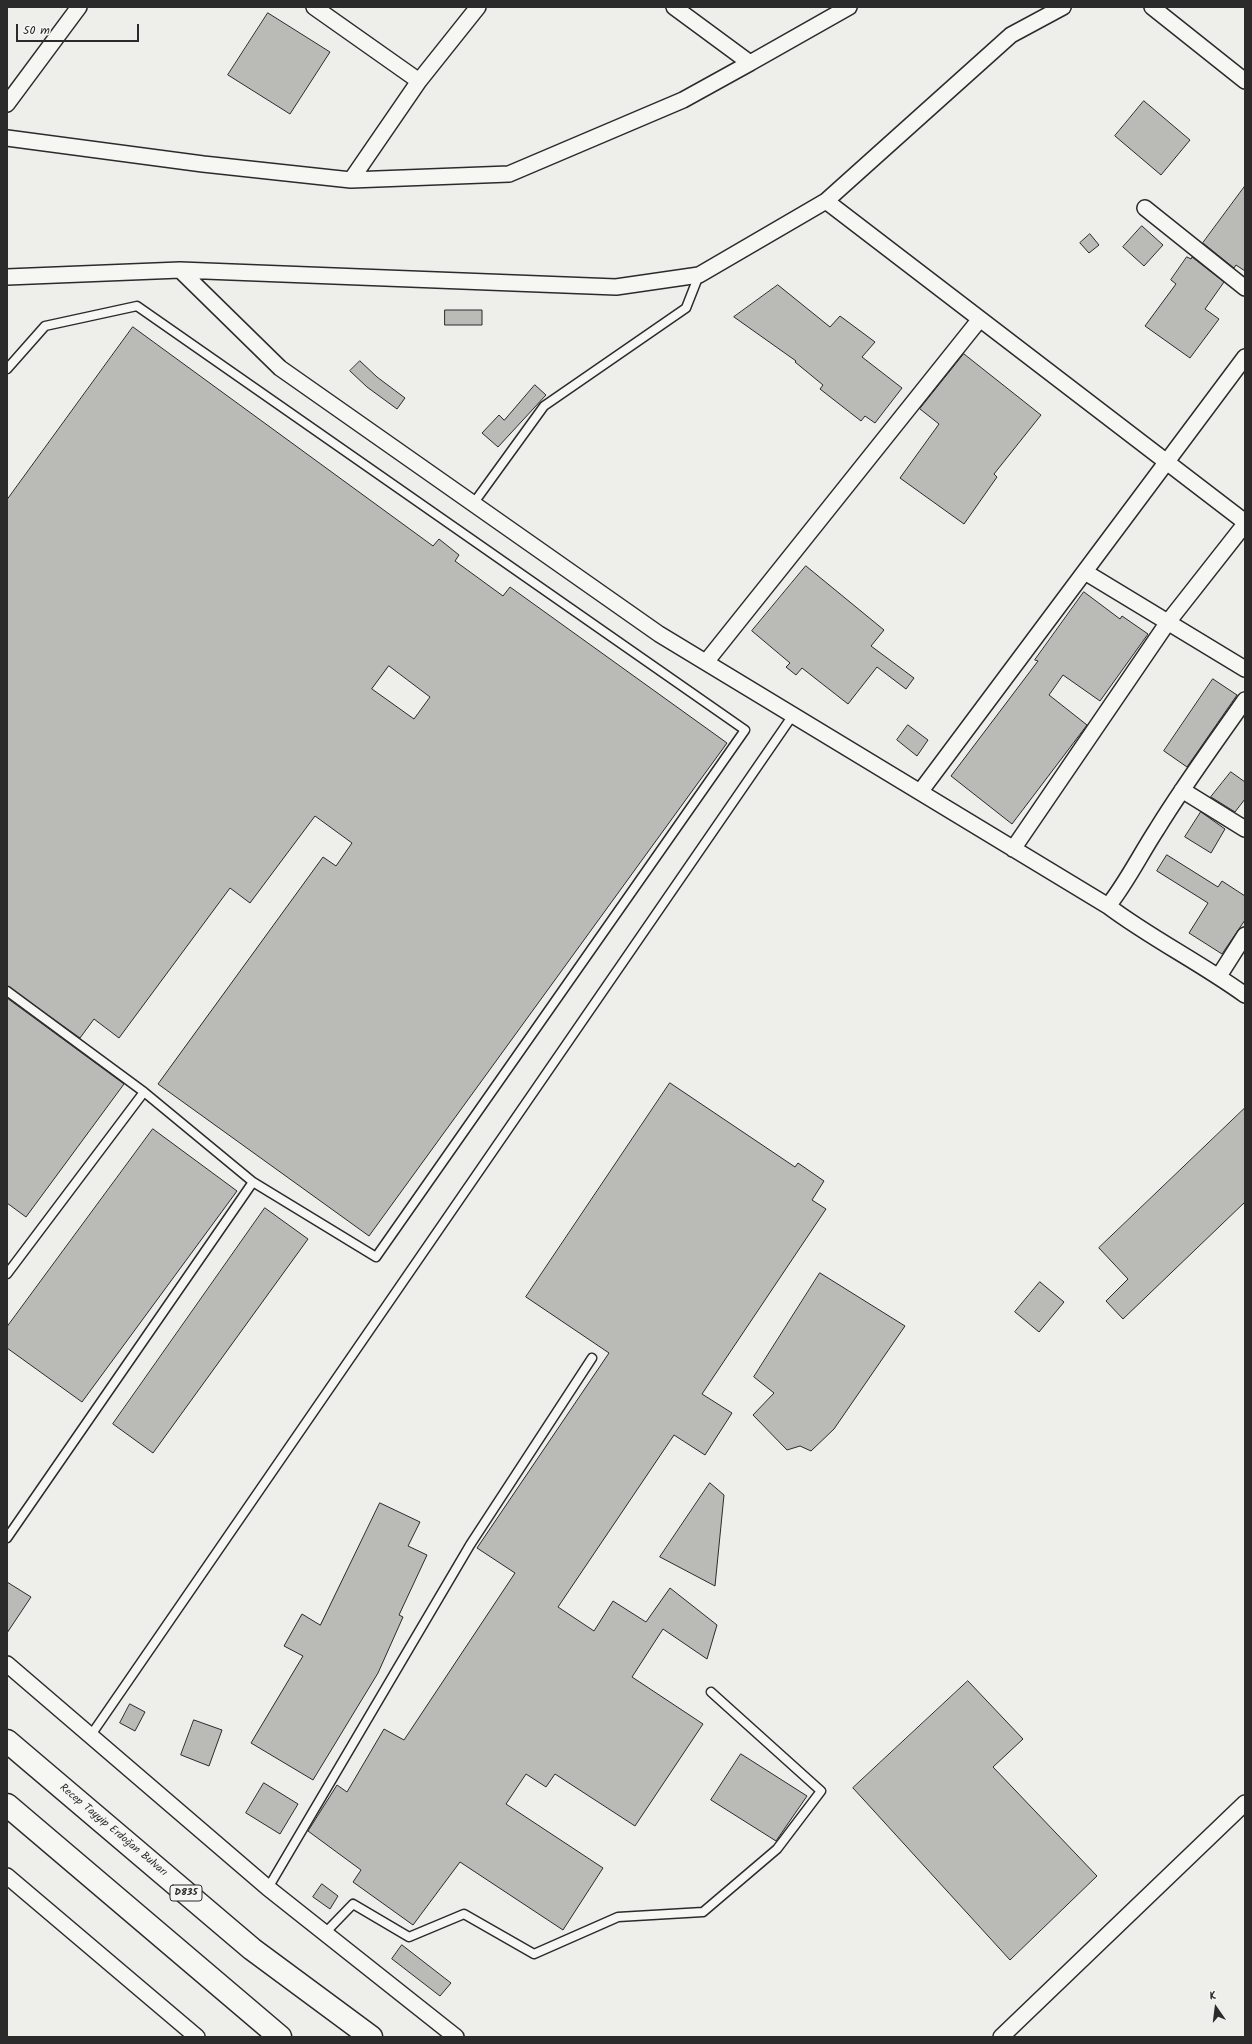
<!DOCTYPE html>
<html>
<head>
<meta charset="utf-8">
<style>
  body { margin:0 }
  #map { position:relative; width:1252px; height:2044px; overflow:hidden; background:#eeeeea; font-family:Kalam,sans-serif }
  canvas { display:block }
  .frame { position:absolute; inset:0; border:8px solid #2b2b2b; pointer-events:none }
  .north { position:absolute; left:1196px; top:1988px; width:40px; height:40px; -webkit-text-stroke:3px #f6f6f2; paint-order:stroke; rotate:346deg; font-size:11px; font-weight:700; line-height:16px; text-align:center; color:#2b2b2b }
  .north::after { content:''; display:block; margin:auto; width:14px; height:18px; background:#2b2b2b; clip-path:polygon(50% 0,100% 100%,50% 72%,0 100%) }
  .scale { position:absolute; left:16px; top:24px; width:123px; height:18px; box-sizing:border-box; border:2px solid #2b2b2b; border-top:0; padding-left:5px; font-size:12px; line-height:14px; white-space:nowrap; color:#2b2b2b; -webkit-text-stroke:3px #f6f6f2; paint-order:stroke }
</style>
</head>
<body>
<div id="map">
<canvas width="1252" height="2044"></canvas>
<div class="frame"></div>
<div class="north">K</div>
<div class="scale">50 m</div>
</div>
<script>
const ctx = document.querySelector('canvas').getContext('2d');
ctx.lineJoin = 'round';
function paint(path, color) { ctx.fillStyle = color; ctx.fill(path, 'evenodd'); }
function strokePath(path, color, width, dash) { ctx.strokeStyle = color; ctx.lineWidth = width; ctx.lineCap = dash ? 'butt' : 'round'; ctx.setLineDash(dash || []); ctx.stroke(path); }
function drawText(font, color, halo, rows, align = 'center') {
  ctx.font = font + ' Kalam,sans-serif'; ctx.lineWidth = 4; ctx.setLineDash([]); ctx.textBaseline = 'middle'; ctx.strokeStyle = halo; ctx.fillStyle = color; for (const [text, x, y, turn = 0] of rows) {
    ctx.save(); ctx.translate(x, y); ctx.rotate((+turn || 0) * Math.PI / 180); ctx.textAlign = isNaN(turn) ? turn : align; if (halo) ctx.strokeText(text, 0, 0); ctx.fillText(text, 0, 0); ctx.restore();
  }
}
const building = new Path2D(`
  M268 13 330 52 290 114 228 75Z
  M1144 101 1190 140 1161 175 1115 136Z
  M1245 186V271L1236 265 1234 268 1203 243Z
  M1142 226 1163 245 1144 266 1123 247Z
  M1090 234 1099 245 1089 253 1080 243Z
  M1187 257 1191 259 1192 257 1224 282 1205 309 1219 319 1190 358 1145 326 1176 284 1171 280Z
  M778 285 830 327 840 316 875 342 862 357 902 388 875 423 865 416 861 421 820 389 823 385 795 362 796 361 734 317Z
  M445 310H482V325H445Z
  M133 327 433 546 439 539 459 555 455 561 503 596 510 587 727 743 369 1236 158 1084 323 857 336 866 352 843 315 816 250 903 230 888 119 1038 94 1019 80 1038 7 986V500ZM389 666 430 697 414 719 372 689Z
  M964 354 1041 415 994 474 997 477 964 524 900 478 939 424 920 409Z
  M360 361 377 377 405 398 397 409 367 387 350 371Z
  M535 385 546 395 498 447 482 433 499 415 504 420Z
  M806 566 884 630 871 646 914 678 906 689 877 667 848 704 802 668 796 675 786 667 790 663 752 631Z
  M1084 592 1120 619 1122 616 1148 634 1100 701 1063 675 1049 695 1087 725 1012 824 951 776 1038 661 1035 660Z
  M1213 679 1237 695 1187 767 1164 751Z
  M908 725 928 740 917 756 897 740Z
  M1231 772 1245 782V799L1235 812 1211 797Z
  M1201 812 1225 829 1211 853 1185 837Z
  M1167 855 1218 887 1222 881 1245 896V920L1222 954 1189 933 1208 903 1157 871Z
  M7 998 124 1084 26 1217 7 1203Z
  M670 1083 795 1167 798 1163 824 1181 812 1200 826 1209 702 1394 732 1413 705 1455 674 1435 558 1607 594 1631 613 1601 646 1622 670 1588 717 1625 707 1659 663 1629 632 1677 703 1724 635 1826 555 1774 546 1787 526 1774 506 1804 603 1868 563 1930 460 1862 413 1925 353 1882 361 1870 308 1831 337 1785 347 1792 384 1729 404 1740 515 1573 477 1548 609 1353 526 1297Z
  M1245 1108V1202L1123 1319 1106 1301 1128 1279 1099 1248Z
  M153 1129 237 1191 82 1402 7 1348V1327Z
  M265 1208 308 1239 153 1453 113 1424Z
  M820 1273 905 1326 834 1429 811 1451 800 1446 787 1450 753 1415 774 1393 754 1377Z
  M1040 1282 1064 1302 1039 1332 1015 1312Z
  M710 1483 724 1495 715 1586 660 1557Z
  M380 1503 420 1522 408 1546 427 1555 399 1615 403 1617 378 1673 313 1780 251 1743 303 1656 284 1646 302 1614 320 1625Z
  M7 1582 31 1597 7 1633Z
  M968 1681 1023 1739 993 1767 1097 1876 1010 1960 853 1788Z
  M130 1704 145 1712 135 1731 120 1723Z
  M194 1720 222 1730 209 1766 181 1755Z
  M741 1754 807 1796 776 1841 711 1800Z
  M264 1783 298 1804 280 1834 246 1813Z
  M322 1884 338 1896 330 1909 313 1897Z
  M402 1945 451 1983 440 1996 392 1959Z`);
paint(building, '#babab7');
strokePath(building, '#2b2b2b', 1);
const service = new Path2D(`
  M7 369 45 326 137 306 745 730 376 1257 253 1182 144 1092 7 991
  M473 504 544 406 686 308 699 275
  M7 1274 144 1092
  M7 1538 253 1182
  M91 1735 793 715
  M268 1888 470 1545 592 1358
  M324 1934 353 1904 409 1937 464 1914 534 1954 618 1917 703 1912 777 1849 821 1791 711 1692`);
const minor = new Path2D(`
  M314 7 419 81
  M674 7 750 63 849 7
  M1152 7 1245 81
  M7 104 79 7
  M7 138 203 164 351 180 509 174 683 100 750 63
  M351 180 419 81 478 7
  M826 201 1245 522
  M1145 208 1245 288
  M180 270 280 368 659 634 1108 906C1152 939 1201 963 1245 995
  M7 277 180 270 616 287 699 275 826 201 1011 35 1063 7
  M1085 572 1245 669
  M706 662 980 319
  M1182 790 1245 829
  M920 792 1245 357
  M1013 849 1168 622 1245 524
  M1108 906C1127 882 1140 855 1157 829 1184 785 1215 743 1245 700
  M1219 976 1245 935
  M7 1664 268 1888 456 2037
  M7 1876 197 2037
  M1001 2037 1245 1803`);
const trunk = new Path2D(`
  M7 1741 252 1949 371 2037
  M7 1805 280 2037`);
strokePath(service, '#2b2b2b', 11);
strokePath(minor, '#2b2b2b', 18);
strokePath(trunk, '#2b2b2b', 25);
strokePath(service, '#f6f6f2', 8);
strokePath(minor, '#f6f6f2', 15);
strokePath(trunk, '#f6f6f2', 22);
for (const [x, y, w] of [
  [186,1893,32]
]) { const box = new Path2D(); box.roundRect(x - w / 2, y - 8, w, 16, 3); ctx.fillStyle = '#f6f6f2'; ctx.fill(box); strokePath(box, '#2b2b2b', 1); }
drawText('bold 10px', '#2b2b2b', null, [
  ["D835",186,1893]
]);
drawText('11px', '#2b2b2b', '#f6f6f2', [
  ["Recep Tayyip Erdoğan Bulvarı",113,1831,40]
]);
</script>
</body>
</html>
